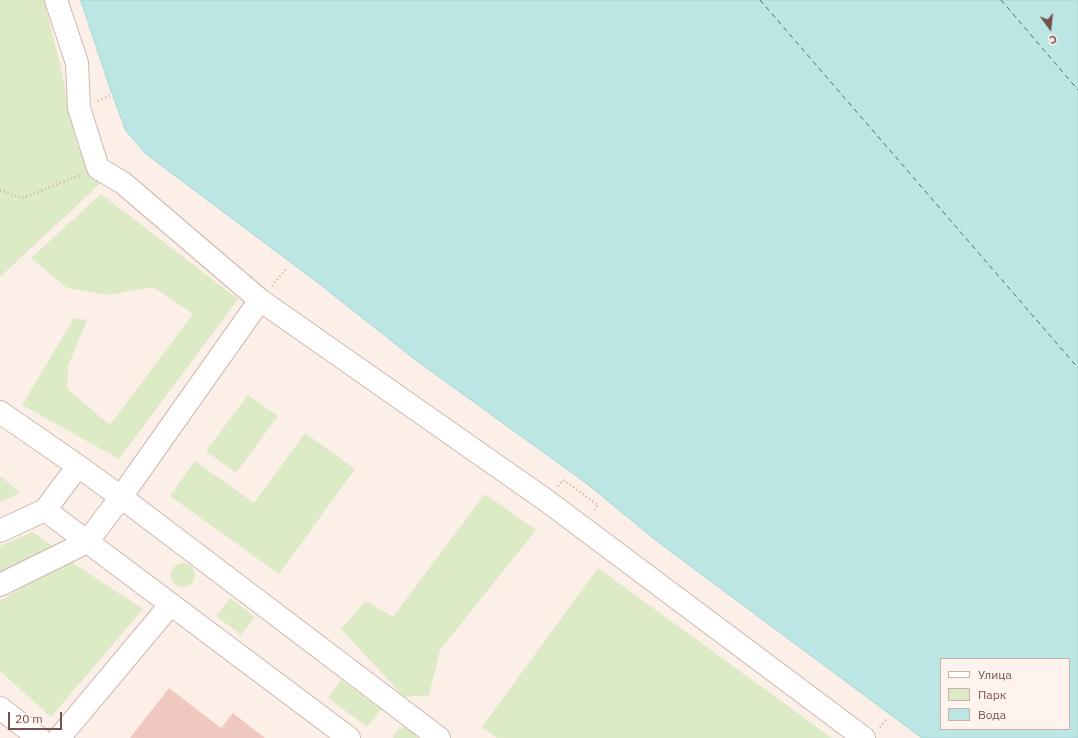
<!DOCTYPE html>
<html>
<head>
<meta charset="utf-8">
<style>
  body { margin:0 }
  #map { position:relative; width:1078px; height:738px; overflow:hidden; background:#fcefe7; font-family:"IBM Plex Sans",sans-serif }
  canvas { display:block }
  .legend { position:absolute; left:940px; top:658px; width:130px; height:72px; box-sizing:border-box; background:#fff4ed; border:1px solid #c8b3ac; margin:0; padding:5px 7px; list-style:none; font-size:12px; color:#76514b }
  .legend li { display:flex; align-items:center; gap:8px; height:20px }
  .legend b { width:20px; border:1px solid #c8b3ac }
  .north { position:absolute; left:1030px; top:8px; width:40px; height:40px; -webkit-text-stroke:3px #fff4ed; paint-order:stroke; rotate:165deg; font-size:11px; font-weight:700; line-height:16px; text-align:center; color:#76514b }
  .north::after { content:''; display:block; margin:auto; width:14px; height:18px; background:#76514b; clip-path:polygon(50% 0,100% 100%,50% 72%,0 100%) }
  .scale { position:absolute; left:8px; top:712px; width:54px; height:18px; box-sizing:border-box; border:2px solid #76514b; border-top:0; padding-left:5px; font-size:12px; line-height:14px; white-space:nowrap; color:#76514b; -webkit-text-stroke:3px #fff4ed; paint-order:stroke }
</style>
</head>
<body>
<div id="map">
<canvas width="1078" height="738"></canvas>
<ul class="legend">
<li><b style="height:5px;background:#fff"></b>Улица</li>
<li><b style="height:11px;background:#dceac5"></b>Парк</li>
<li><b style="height:11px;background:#bbe6e3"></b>Вода</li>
</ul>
<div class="north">С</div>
<div class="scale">20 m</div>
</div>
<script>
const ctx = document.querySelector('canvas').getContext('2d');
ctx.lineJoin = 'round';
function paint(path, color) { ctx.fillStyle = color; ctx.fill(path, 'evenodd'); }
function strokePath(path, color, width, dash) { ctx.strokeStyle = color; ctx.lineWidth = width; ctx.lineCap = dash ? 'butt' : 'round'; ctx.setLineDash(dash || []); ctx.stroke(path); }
paint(new Path2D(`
  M0 0H44L59 60 77 145 102 182 0 277Z
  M101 194 238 299 119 459 22 405 74 318 87 320 68 366 67 389 110 425 193 314 153 287 107 295 67 288 31 258Z
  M248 395 278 416 236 473 206 451Z
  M305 433 355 469 279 574 170 496 195 461 254 503Z
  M0 476 20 492 0 503Z
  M485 494 536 530 440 650 429 695 404 697 341 629 366 601 393 617Z
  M32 532 54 547 0 572V546Z
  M68 560 143 609 51 717 0 671V601Z
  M171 575a12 12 0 1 1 24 0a12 12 0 1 1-24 0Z
  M598 568 832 738H497L482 727Z
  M230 598 255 617 241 635 216 616Z
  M341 680 381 709 367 727 328 698Z
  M404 727C411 729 415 731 417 738H393C394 732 398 729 404 727Z`), '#dceac5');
const water = new Path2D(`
  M81 0H1078V738H922L658 542 586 483 417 361 317 282 146 154 126 131 110 88ZM941 659H1069V729H941Z`);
paint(water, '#bbe6e3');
strokePath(water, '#a2d7d4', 1);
strokePath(new Path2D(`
  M760 0 1078 368
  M1001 0 1078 90`), '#3c7471', 1, [5, 4]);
paint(new Path2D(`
  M169 688 221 728 233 713 265 738H130Z`), '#f1c8bf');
const minor = new Path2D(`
  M56 0 77 63 79 108 98 168 123 183 260 300 547 501 864 738
  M0 412 78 466 121 497 439 738
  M45 510 349 738
  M0 531 45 510 78 466
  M0 585 87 542 121 497 260 300
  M0 708 39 738
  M59 738 171 604`);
strokePath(minor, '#d0b7af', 24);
strokePath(new Path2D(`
  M98 101 112 95
  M0 190 22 198 81 175
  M272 286 286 269
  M558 486 563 480 598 505 593 512
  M880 727 886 720`), '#d6aba2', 2.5, [1, 3]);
strokePath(minor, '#fff', 22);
</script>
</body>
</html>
